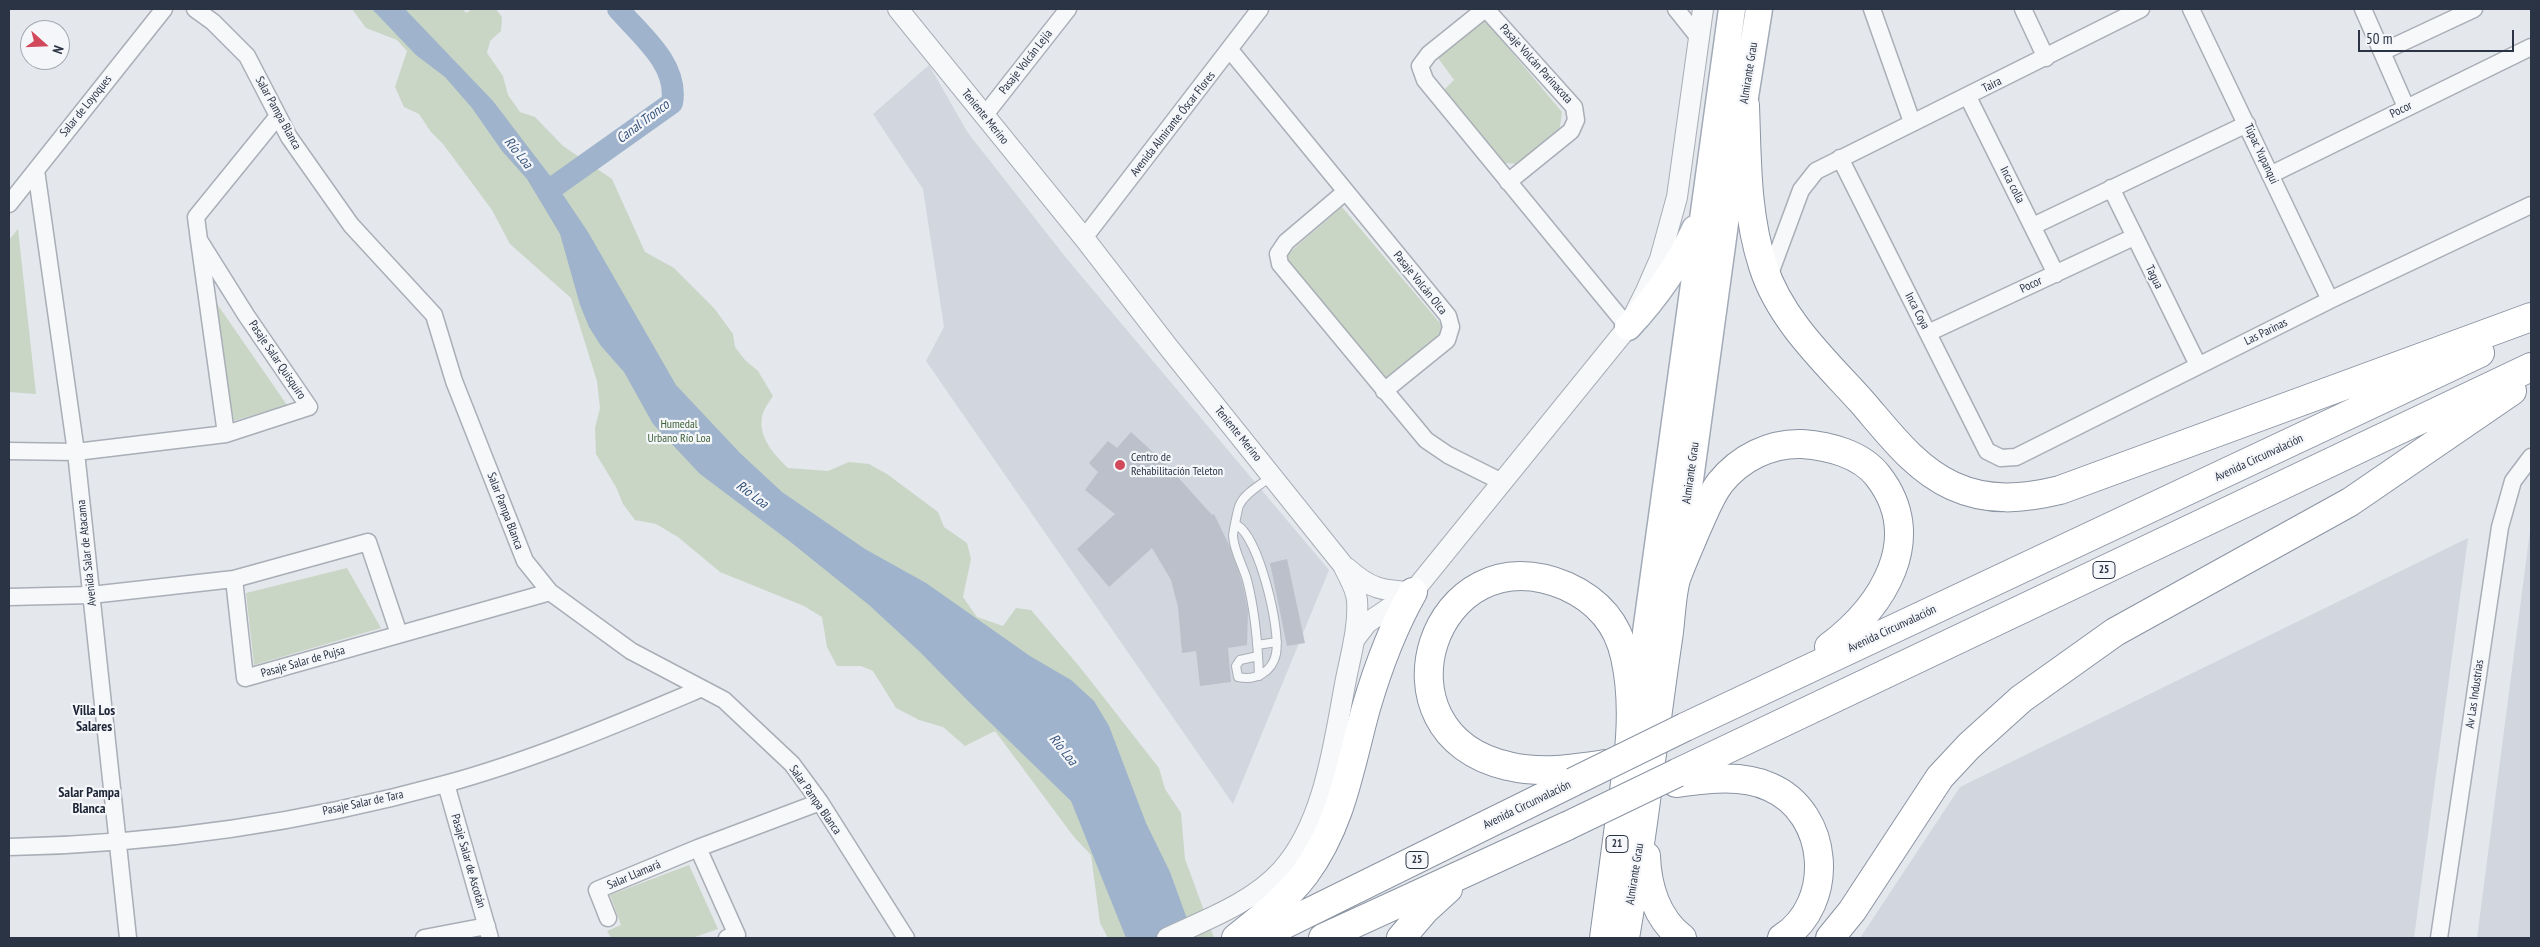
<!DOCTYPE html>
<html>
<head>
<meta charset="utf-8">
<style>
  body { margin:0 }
  #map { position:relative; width:2540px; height:947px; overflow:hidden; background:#e4e7ec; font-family:"PT Sans Narrow",sans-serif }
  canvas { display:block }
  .frame { position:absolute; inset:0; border:10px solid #2b3445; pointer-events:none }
  .north { position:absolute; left:20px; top:20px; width:50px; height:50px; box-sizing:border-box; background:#f4f6f9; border:1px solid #a4a8b1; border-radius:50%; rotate:110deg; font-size:14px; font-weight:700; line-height:20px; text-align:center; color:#2b3445 }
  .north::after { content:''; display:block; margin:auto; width:18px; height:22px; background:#d1495b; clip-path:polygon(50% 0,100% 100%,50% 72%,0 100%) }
  .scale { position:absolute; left:2358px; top:30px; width:156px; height:22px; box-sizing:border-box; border:2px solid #2b3445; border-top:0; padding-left:6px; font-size:15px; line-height:18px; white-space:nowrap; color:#2b3445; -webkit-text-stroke:4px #f4f6f9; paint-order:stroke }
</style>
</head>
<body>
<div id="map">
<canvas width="2540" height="947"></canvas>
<div class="frame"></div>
<div class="north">N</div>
<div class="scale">50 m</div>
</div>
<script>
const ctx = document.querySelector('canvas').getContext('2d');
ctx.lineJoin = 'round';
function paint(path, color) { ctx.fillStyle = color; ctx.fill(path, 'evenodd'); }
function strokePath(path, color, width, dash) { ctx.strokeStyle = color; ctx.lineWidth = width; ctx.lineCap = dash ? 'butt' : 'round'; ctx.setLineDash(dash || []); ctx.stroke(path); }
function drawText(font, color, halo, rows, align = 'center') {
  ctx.font = font + ' "PT Sans Narrow",sans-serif'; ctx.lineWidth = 4.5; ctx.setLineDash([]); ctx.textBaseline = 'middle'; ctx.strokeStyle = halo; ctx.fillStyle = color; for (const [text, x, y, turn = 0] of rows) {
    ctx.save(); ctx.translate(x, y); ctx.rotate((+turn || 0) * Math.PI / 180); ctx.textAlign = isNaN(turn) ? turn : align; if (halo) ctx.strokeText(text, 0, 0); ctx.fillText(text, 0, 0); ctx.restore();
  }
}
paint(new Path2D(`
  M929 65 968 133 1067 259 1329 570 1233 804 926 361 944 327 923 189 873 114Z
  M2531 523V938H2477Z
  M2468 538 2414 938H1860L1960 787Z`), '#d2d6de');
paint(new Path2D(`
  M352 9H463L466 13 472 9H496L502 17 501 31 490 41 487 53 503 76 508 95 520 112 535 117 563 146 612 179 645 252 674 268 714 308 733 334 735 347 745 360 758 371 773 396C769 402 763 410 762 417 758 438 775 455 788 468L828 471 849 462 869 464 887 474 938 512 944 527 967 543 971 559 963 597 977 617 1003 626 1016 608 1031 610 1079 666 1159 768 1165 789 1181 813 1185 859 1214 938H1108L1100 923 1091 855 1074 837 995 731 965 746 943 727 919 720 896 708 873 671 861 666H837L827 647 822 617 804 606 720 572 678 537 656 524 635 520 623 504 616 487 596 454 595 428 600 408 597 381 571 298 510 244 492 210 443 144 431 132 419 114 404 107 395 87 407 51 397 40 366 28Z
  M1479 13 1562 112 1559 134 1521 164 1501 163 1443 91 1454 80 1433 51Z
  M1342 207 1445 329 1387 379 1284 257Z
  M18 229 36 394 9 392V240Z
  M215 301 287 405 233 421Z
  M347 568 381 628 254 665 246 593Z
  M689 865 718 929 692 938H611L607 931 621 925 610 895Z`), '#c9d6c5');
paint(new Path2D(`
  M372 9H405L493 101 551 177 588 232 676 385 740 453 782 492 865 549 926 583 1030 656 1071 680 1094 701 1109 726 1146 823 1170 872 1194 938H1126L1071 801 969 702 920 652 869 605 788 540 700 474 653 424 624 372 601 346 589 327 580 305 560 234 527 179 502 151 472 108 445 77 416 55Z`), '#9fb4cc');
strokePath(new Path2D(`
  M548 191 672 103C679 65 641 35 618 9`), '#9fb4cc', 22);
paint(new Path2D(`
  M1131 432 1167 465 1212 515 1214 514 1229 545 1242 582 1248 611 1247 645 1228 648 1231 682 1200 686 1196 651 1182 653 1178 607 1171 580 1152 548 1109 587 1077 549 1115 514 1085 490 1098 472 1089 463 1108 441 1117 448Z
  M1287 559 1305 643 1287 646 1270 563Z`), '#bbc0ca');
const service = new Path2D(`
  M1237 525C1259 538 1281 629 1276 654 1272 672 1256 681 1238 677L1236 666 1240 660 1258 656
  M1257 645 1277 642
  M1259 676C1258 645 1255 611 1247 580 1243 566 1234 551 1233 536 1233 534 1238 506 1240 504 1246 492 1262 484 1272 476`);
const minor = new Path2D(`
  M195 9 213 22 247 56 289 137 351 225 434 315 454 381 525 561 550 592 631 651 724 700 792 764 820 802 906 938
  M1485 9 1429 54 1420 66 1425 80 1628 327
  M1486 9 1574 107 1576 120 1571 131 1508 182
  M1676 9 1700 39
  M1872 9 1912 122
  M2023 9 2046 58
  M2191 9 2330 300
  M2363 9 2406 107
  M1230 50 1448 316 1451 327 1447 340 1384 391
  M2382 52 2474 9
  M1968 97 2056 274
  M984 116 1068 9
  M1840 158 1987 451 2001 458 2016 457 2330 300 2531 205
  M36 170 76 452 128 938
  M2270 175 2531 47
  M2111 188 2198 365
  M1345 192 1286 242 1278 254 1280 264 1426 440 1448 455 1502 482
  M9 204 164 9
  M2033 226 2247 124
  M1084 238 1260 9
  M199 240 246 315 309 407 226 434 199 240 196 217 278 116
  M1768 279 1801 190 1816 171 2141 9
  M1928 333 2134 237
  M9 451 76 452 226 434
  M234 579 245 678 550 592
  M9 597 91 595 234 579 368 542 399 634
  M446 784 490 938
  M9 847C156 844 304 823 445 784 533 760 617 724 700 689
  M698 848 737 935 727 938
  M608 918 597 890 698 848 820 802
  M424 938 487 926
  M2439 938 2500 527 2513 481 2531 457`);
const tertiary = new Path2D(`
  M898 9 1084 238 1169 348 1343 565C1348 576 1356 588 1357 600 1359 626 1351 654 1346 679 1334 741 1325 823 1281 871 1252 903 1205 920 1167 938
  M1347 568C1370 589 1383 591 1413 592
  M1354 640 1367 623 1413 592 1628 327 1646 291 1660 259 1677 197 1703 9`);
const primary = new Path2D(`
  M1628 327C1656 297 1678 266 1695 229
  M1679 560 1726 216 1759 9
  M1636 705 1732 9`);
const trunk = new Path2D(`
  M1745 105C1747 159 1746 214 1763 266 1780 320 1826 362 1862 402 1889 433 1915 469 1953 486 1988 502 2023 499 2060 490L2531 317
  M1685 727 2480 353
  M1677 773 2531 367
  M1676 783C1707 779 1741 774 1770 787 1830 813 1836 904 1782 938
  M1646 856C1647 887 1657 919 1682 938
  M1236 938C1259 920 1287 898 1305 874 1342 824 1350 766 1366 708 1378 667 1392 629 1413 592
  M1257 938 1573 782
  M1323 938 1567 826
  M1401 938 1425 910 1448 889
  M1604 938C1609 898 1615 858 1620 818 1628 765 1637 710 1625 657 1618 623 1597 600 1566 586 1433 529 1366 734 1508 766 1540 774 1573 769 1605 764
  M1625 938C1635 879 1644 820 1651 761 1657 720 1662 679 1668 639 1671 620 1671 598 1676 579 1682 562 1690 545 1697 528 1704 513 1710 496 1720 483 1740 458 1770 443 1802 444 1829 446 1861 454 1878 476 1927 539 1882 607 1829 647
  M1830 938 1852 911 1940 777 1969 746 2021 699 2115 632 2350 502 2512 391`);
strokePath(service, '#a9aeb7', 10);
strokePath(minor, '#a9aeb7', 19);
strokePath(tertiary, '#a9aeb7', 22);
strokePath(primary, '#a3abb8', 29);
strokePath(trunk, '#8b94a3', 30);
strokePath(service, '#f7f8fa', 8);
strokePath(minor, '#f7f8fa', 16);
strokePath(tertiary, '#f7f8fa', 20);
strokePath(primary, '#fff', 26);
strokePath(trunk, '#fff', 28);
const trunkBridge = new Path2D(`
  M1573 782 1685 727
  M1567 826 1677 773`);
strokePath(trunkBridge, '#8b94a3', 30, []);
strokePath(trunkBridge, '#fff', 28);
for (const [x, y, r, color] of [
  [1120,465,6,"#d1495b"]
]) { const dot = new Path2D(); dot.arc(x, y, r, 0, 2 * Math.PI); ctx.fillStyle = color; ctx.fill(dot); strokePath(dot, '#f4f6f9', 2); }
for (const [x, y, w] of [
  [2104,570,22],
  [1617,844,22],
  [1417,860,22]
]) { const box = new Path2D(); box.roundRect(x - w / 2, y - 8.5, w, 17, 4); ctx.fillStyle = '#f4f6f9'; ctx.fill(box); strokePath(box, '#2b3445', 1); }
drawText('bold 11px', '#2b3445', null, [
  ["25",2104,570],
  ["21",1617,844],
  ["25",1417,860]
]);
drawText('12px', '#2b3445', '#f4f6f9', [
  ["Pasaje Volcán Lejía",1026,62,-52],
  ["Pasaje Volcán Parinacota",1536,64,48],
  ["Almirante Grau",1749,73,-81],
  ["Taira",1992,85,-26],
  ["Salar de Loyoques",86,106,-51],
  ["Pocor",2401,110,-26],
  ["Salar Pampa Blanca",278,113,61],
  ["Teniente Merino",985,117,51],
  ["Avenida Almirante Óscar Flores",1173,124,-52],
  ["Túpac Yupanqui",2261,154,65],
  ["Inca colla",2012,185,63],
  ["Tagua",2154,277,64],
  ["Pasaje Volcán Olca",1420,283,51],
  ["Pocor",2031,285,-25],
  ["Inca Coya",1917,311,63],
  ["Las Parinas",2266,332,-26],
  ["Pasaje Salar Quisquiro",277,360,56],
  ["Teniente Merino",1238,434,51],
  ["Avenida Circunvalación",2259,458,-25],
  ["Almirante Grau",1691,473,-82],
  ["Salar Pampa Blanca",505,511,69],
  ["Avenida Salar de Atacama",87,553,-96],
  ["Avenida Circunvalación",1892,629,-25],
  ["Pasaje Salar de Pujsa",303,662,-16],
  ["Av Las Industrias",2475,694,-82],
  ["Salar Pampa Blanca",815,800,55],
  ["Pasaje Salar de Tara",363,803,-12],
  ["Avenida Circunvalación",1527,805,-26],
  ["Pasaje Salar de Ascotán",468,861,74],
  ["Almirante Grau",1635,874,-81],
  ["Salar Llamará",634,875,-23]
]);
drawText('12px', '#3f6138', '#f4f6f9', [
  ["Humedal",679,425],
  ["Urbano Río Loa",679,439]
]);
drawText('12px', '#2b3445', '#f4f6f9', [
  ["Centro de",1131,458],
  ["Rehabilitación Teleton",1131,472]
], 'left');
drawText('italic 14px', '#34527a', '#f4f6f9', [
  ["Canal Tronco",643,122,-37],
  ["Río Loa",518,153,51],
  ["Río Loa",752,495,37],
  ["Río Loa",1063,750,51]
]);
drawText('bold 14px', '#1d2536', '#f4f6f9', [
  ["Villa Los",94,711],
  ["Salares",94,727],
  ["Salar Pampa",89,793],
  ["Blanca",89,809]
]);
</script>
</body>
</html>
